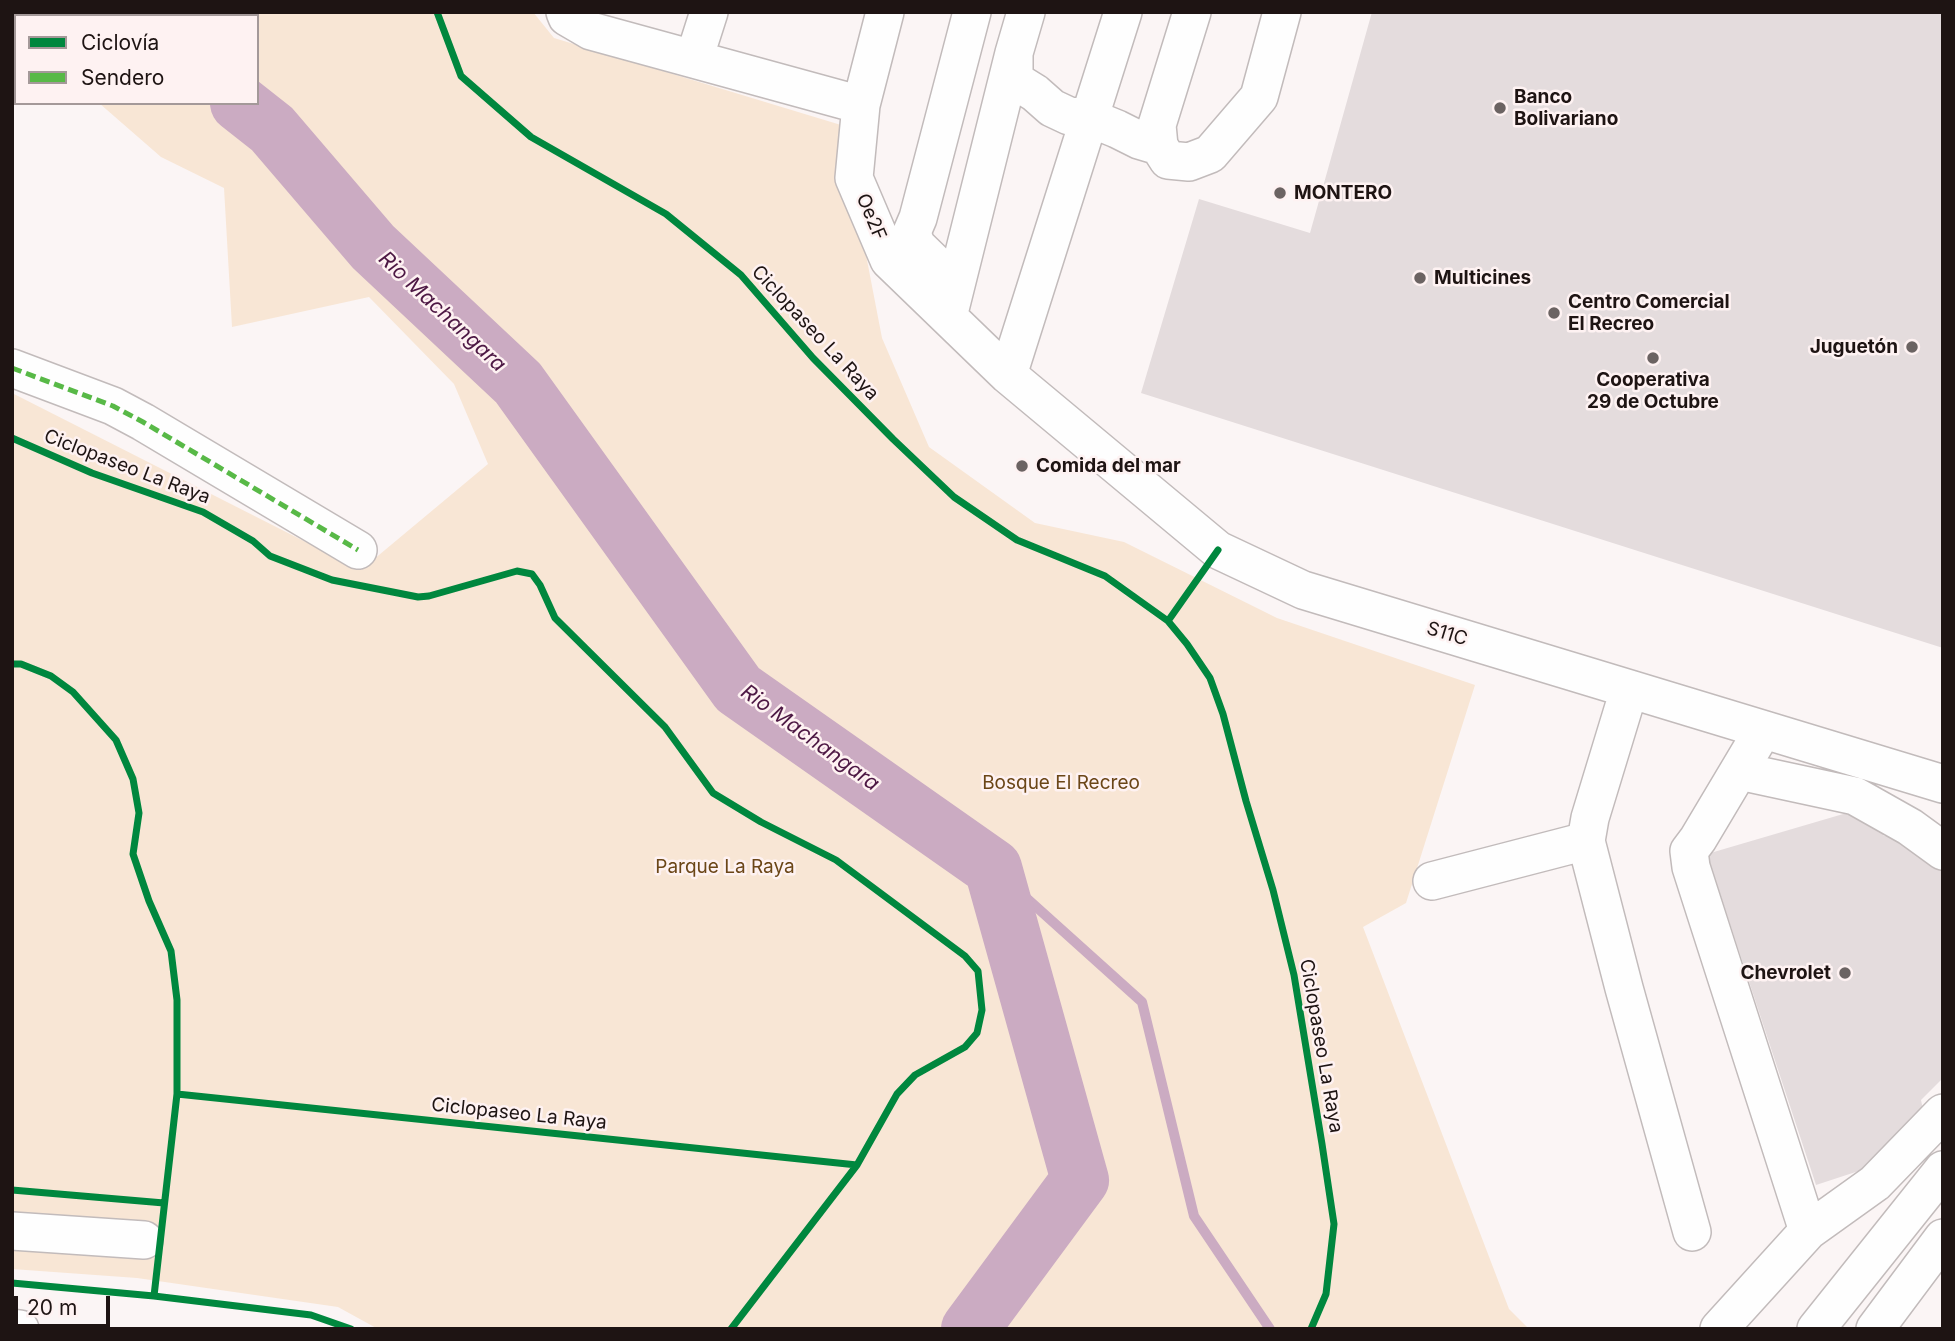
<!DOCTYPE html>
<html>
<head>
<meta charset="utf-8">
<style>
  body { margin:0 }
  #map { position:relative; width:1955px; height:1341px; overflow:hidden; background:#fbf5f5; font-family:Inter,sans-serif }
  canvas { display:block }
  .frame { position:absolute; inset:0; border:14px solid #1e1413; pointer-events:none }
  .legend { position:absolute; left:14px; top:14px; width:245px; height:91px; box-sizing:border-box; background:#fef2f2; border:2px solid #a49999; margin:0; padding:9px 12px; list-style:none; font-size:21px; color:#1e1413 }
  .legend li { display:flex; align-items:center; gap:14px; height:35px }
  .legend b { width:35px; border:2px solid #a49999 }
  .scale { position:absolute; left:14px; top:1296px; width:96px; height:32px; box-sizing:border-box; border:4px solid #1e1413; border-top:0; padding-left:9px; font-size:21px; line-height:24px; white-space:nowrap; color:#1e1413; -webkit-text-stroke:5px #fef2f2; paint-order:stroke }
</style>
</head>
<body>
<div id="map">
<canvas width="1955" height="1341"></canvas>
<div class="frame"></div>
<ul class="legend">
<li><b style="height:9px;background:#00873e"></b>Ciclovía</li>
<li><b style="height:9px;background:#58b947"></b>Sendero</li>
</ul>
<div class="scale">20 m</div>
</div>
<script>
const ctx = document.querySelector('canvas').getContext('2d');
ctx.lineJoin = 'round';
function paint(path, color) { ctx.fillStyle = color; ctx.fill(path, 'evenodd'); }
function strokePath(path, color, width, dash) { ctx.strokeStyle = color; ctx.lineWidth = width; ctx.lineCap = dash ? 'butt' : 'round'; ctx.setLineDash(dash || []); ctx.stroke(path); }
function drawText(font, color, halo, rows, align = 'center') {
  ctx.font = font + ' Inter,sans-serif'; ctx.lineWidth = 5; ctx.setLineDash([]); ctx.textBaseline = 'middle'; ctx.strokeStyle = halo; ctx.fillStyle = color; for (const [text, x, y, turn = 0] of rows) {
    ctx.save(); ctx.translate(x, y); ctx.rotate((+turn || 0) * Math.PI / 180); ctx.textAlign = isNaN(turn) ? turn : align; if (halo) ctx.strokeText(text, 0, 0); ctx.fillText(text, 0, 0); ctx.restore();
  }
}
paint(new Path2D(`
  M12 12H533L554 38 841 125 882 338 929 447 1035 523 1124 542 1277 618 1475 685 1406 903 1363 927 1509 1309 1529 1329H378L338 1307 137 1278 12 1269V393L361 570 488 464 454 384 369 297 232 327 224 188 161 157 99 103H257V16H16V31L12 28Z`), '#f8e6d5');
strokePath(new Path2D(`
  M993 868 1142 1002 1194 1216 1270 1329`), '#cbabc2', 10);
strokePath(new Path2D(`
  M124 12 127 16
  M239 103 272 129 373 247 518 383 738 689 993 868 1080 1180 970 1329`), '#cbabc2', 58);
paint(new Path2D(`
  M1372 12H1943V648L1141 393 1199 199 1310 233Z
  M1867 807 1884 836 1898 834 1943 868V1078L1921 1100 1925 1119 1877 1165 1816 1185 1707 854Z`), '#e4dcdd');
const minor = new Path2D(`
  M565 12 567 17 591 31 861 105
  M885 12 861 105 854 178 889 260 1008 375 1218 550 1303 590 1943 784
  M1192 12 1157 125 1159 146 1168 160 1189 162 1210 154 1259 97 1282 12
  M1014 53V80L1035 93 1052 108 1069 116 1090 118 1117 129 1139 140 1159 146
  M694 59 709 12
  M956 284 916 245 912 232 918 218 972 12
  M948 317 1014 53 1026 12
  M12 368 113 406 143 422 358 550
  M1008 375 1123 12
  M1629 690 1590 818 1586 841 1624 988 1692 1232
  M1739 771 1855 796 1910 827 1943 851
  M1432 881 1586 841
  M12 1231 144 1240
  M1808 1231 1875 1183 1943 1113
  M12 1328 20 1329
  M1719 1329 1808 1231 1691 867 1689 851 1698 839 1763 730
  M1816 1329 1943 1170
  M1875 1329 1943 1238`);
strokePath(minor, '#c2bbbb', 40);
strokePath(minor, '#fefefe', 37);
strokePath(new Path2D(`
  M12 368 113 406 143 422 358 550`), '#58b947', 5, [10, 5]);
strokePath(new Path2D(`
  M437 12 461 76 531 137 666 214 741 275 813 358 893 439 954 497 1017 540 1105 576 1168 621
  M12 438 92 473 203 512 253 541 270 556 332 580 418 597 429 596 517 571 532 574 540 585 555 618 665 727 713 793 761 822 836 860 965 956 978 971 982 1010 977 1033 965 1047 915 1075 897 1094 857 1165 731 1329
  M1218 550 1168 621 1187 644 1210 678 1223 714 1246 801 1273 890 1294 975 1322 1144 1334 1224 1326 1294 1311 1329
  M12 664H21L51 676 73 692 116 740 133 779 139 813 133 854 149 901 171 951 177 1000V1094L154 1296
  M177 1094 857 1165
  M12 1190 164 1203
  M12 1283 154 1296 311 1315 351 1329`), '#00873e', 7);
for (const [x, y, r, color] of [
  [1500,108,7,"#6b6362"],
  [1280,193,7,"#6b6362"],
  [1420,278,7,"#6b6362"],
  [1554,313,7,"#6b6362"],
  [1912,347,7,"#6b6362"],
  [1653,358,7,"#6b6362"],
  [1022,466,7,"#6b6362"],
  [1845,973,7,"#6b6362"]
]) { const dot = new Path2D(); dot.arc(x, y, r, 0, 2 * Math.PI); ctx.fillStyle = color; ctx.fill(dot); strokePath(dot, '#fef2f2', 2.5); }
drawText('bold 19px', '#1e1413', '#fef2f2', [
  ["Banco",1514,97],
  ["Bolivariano",1514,119],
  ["MONTERO",1294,193],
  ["Multicines",1434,278],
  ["Centro Comercial",1568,302],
  ["El Recreo",1568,324],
  ["Juguetón",1898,347,"right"],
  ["Cooperativa",1653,380,"center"],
  ["29 de Octubre",1653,402,"center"],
  ["Comida del mar",1036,466],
  ["Chevrolet",1831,973,"right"]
], 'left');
drawText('19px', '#1e1413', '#fef2f2', [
  ["Oe2F",871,217,67],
  ["Ciclopaseo La Raya",815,333,47],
  ["Ciclopaseo La Raya",127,467,21],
  ["S11C",1447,634,17],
  ["Ciclopaseo La Raya",1321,1046,80],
  ["Ciclopaseo La Raya",519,1114,6]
]);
drawText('19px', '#6b4617', '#fef2f2', [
  ["Bosque El Recreo",1061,783],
  ["Parque La Raya",725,867]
]);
drawText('italic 21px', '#4d1844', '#fef2f2', [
  ["Rio Machangara",442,312,43],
  ["Rio Machangara",810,738,36]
]);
</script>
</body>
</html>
